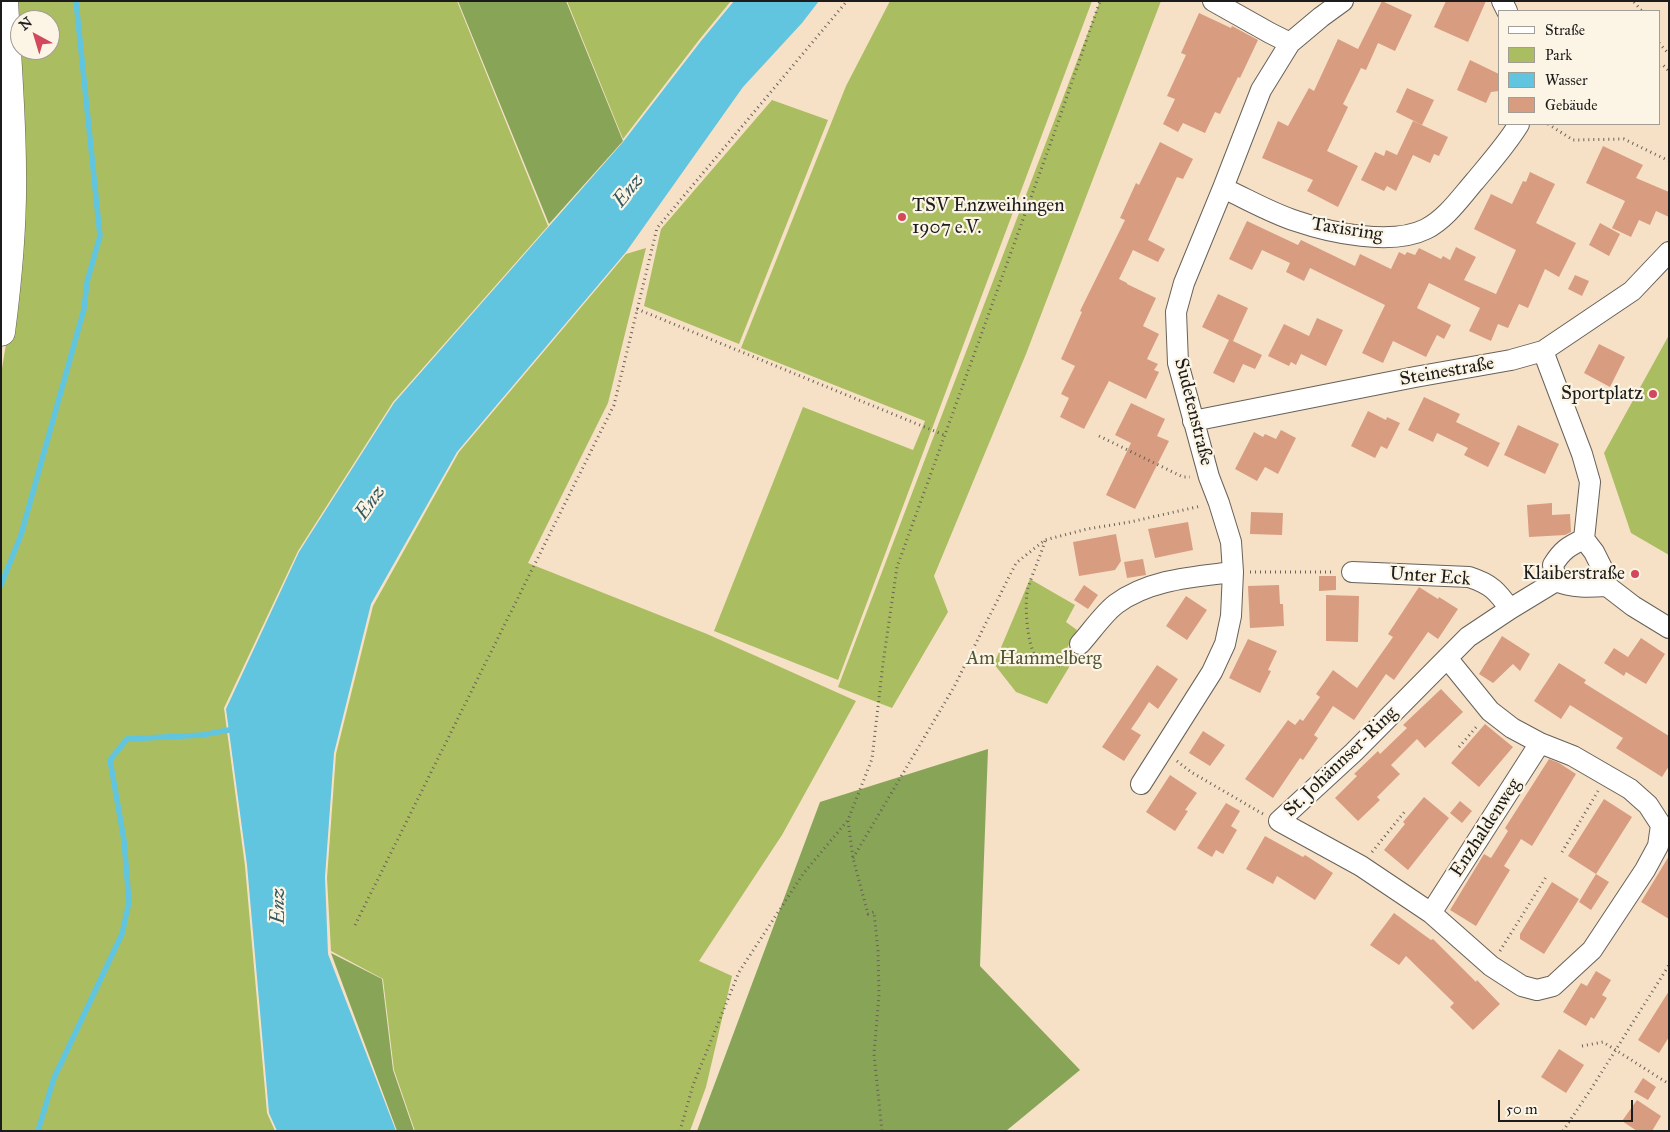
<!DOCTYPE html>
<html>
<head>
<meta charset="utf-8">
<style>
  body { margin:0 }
  #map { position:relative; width:1670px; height:1132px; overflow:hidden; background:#f6e1c7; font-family:"IM FELL Great Primer",serif }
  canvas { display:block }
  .frame { position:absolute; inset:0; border:2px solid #1c1c1c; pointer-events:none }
  .legend { position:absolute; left:1498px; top:10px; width:162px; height:115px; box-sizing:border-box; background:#fcf5e5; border:1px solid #a29e95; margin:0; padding:6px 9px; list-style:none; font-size:15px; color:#1c1c1c }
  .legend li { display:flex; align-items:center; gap:10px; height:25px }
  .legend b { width:25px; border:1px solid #a29e95 }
  .north { position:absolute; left:10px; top:10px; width:50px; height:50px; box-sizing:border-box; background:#fcf5e5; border:1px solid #a29e95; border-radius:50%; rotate:321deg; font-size:14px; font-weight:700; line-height:20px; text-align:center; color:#1c1c1c }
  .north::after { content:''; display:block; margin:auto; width:18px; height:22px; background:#d1495b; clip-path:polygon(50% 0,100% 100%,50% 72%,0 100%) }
  .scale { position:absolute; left:1498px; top:1100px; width:135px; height:22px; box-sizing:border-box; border:2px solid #1c1c1c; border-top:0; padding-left:6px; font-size:15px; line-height:18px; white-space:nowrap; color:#1c1c1c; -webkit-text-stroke:4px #fcf5e5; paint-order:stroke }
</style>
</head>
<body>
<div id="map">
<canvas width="1670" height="1132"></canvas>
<div class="frame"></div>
<ul class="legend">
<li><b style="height:6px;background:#fff"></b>Straße</li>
<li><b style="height:14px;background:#abbd61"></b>Park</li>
<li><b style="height:14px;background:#61c5df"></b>Wasser</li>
<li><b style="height:14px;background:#d89c80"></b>Gebäude</li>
</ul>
<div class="north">N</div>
<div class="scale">50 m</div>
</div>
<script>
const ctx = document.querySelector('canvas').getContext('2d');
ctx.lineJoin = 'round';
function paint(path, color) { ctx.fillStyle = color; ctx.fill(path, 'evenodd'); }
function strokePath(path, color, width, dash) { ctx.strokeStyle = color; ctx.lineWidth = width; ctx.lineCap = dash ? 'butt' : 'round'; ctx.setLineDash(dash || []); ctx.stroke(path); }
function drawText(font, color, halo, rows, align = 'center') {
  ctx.font = font + ' "IM FELL Great Primer",serif'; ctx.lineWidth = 4.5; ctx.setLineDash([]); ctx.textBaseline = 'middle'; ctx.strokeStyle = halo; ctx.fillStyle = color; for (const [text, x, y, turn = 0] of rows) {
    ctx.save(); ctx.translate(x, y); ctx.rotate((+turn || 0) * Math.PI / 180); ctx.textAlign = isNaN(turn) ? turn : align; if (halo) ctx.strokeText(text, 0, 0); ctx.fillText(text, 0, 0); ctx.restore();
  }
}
paint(new Path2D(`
  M14 1H457L548 226 393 402 298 551 224 708 245 866 267 1113 275 1131H1V374L10 321ZM20 20H50V50H20Z
  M567 1H731L699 40 623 139Z
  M890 1H1092L838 680 714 631 803 407 913 450 925 421 741 348 846 86Z
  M1100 1H1161L1026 354 934 576 948 612 892 708 838 687Z
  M772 100 828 120 739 344 644 306 661 229Z
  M646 248 608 403 528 563 707 634 856 701 782 835 699 961 732 976 706 1087 690 1131H415L394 1070 383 979 331 951 327 878 336 754 373 606 459 452 626 254Z
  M1669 335V555L1631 533 1604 453Z
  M1030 579 1075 605 1066 622 1077 630 1066 650 1074 659 1047 704 1016 692 994 664Z`), '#abbd61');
paint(new Path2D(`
  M458 1H566L623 141 549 224Z
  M988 749 980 966 1080 1070 1006 1131H697L820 802Z
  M331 953 382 979 393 1070 414 1131H397Z`), '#88a457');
paint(new Path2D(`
  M734 1H819L802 23 743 87 626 252 457 452 371 604 334 753 325 877 328 954 396 1131H277L269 1113 247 865 226 709 299 552 394 403 623 142 701 41Z`), '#61c5df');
strokePath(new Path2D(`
  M1 585 21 535 84 309 87 282 100 236 76 1
  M38 1131 54 1078 122 934 129 902 124 840 110 760 127 739 202 735 229 730`), '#61c5df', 5.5);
paint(new Path2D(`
  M1382 1 1412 15 1395 51 1378 43 1366 70 1361 68 1343 104 1348 107 1327 151 1358 166 1338 207 1307 191 1313 180 1262 158 1278 121 1288 126 1309 88 1314 91 1338 39 1358 49Z
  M1446 1H1486L1468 42 1434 27Z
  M1199 13 1231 28 1232 26 1258 40 1240 78 1238 77 1220 114 1215 112 1205 133 1183 123 1178 132 1163 124 1175 99 1167 96 1186 55 1181 53Z
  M1470 60 1499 74V91L1491 92 1486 103 1457 90Z
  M1407 88 1434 100 1422 125 1396 112Z
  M1413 121 1448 137 1439 156 1434 154 1430 163 1413 155 1396 191 1387 186 1384 191 1361 180 1375 152 1384 156 1386 150 1397 155Z
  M1160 142 1193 159 1183 179 1177 177 1148 240 1165 249 1158 262 1133 250 1119 279 1127 283V284L1156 298 1143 326 1159 334 1147 359 1158 364 1154 370 1159 372 1146 399 1109 381 1084 429 1060 417 1069 398 1061 394 1075 366 1061 359 1082 312 1080 311 1125 220 1120 218 1136 183 1139 185Z
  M1603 146 1643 165 1636 178 1669 192V217L1656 211 1650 225 1639 220 1631 237 1612 228 1625 201 1586 183Z
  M1530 172 1555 184 1536 223 1576 243 1559 277 1545 269 1528 308 1519 304 1508 328 1498 324 1491 341 1469 331 1480 308 1429 283 1417 308 1451 325 1444 339 1437 335 1426 357 1393 341 1383 363 1362 353 1385 305 1310 268 1304 281 1286 272 1290 263 1262 250 1252 270 1229 259 1247 221 1298 245 1301 240 1355 266 1360 254 1391 269 1399 252 1405 255 1407 252 1415 255 1419 248 1441 259 1443 256 1450 260 1456 247 1476 257 1464 280 1496 294 1516 250 1474 229 1491 194 1512 204 1523 181 1526 182Z
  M1600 223 1620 234 1609 256 1589 245Z
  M1575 275 1589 281 1582 296 1568 289Z
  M1218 294 1248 308 1233 341 1262 355 1255 369 1243 364 1234 383 1213 373 1229 340 1202 327Z
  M1317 318 1343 330 1326 366 1301 354 1296 365 1291 362 1289 366 1268 356 1284 324 1309 336Z
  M1599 344 1625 357 1610 387 1584 373Z
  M1424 397 1460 414 1456 422 1500 443 1488 467 1464 455 1468 448 1437 433 1433 442 1408 430Z
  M1131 403 1165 419 1157 436 1169 441 1135 509 1106 495 1131 443 1115 435Z
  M1368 411 1386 420 1387 417 1400 423 1387 449 1381 446 1375 458 1351 446Z
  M1518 425 1559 444 1545 474 1504 455Z
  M1281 430 1296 438 1278 474 1265 467 1257 481 1235 469 1254 432 1263 437 1265 434 1276 439Z
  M1552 503V515L1570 514 1571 532 1565 535 1529 537 1527 505Z
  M1251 512 1283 513 1282 535 1250 534Z
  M1188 522 1193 550 1155 558 1148 529Z
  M1116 534 1121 561 1115 570 1079 576 1073 542Z
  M1143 559 1146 575 1127 578 1124 562Z
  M1319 576H1336V590L1319 591Z
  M1084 585 1098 595 1088 609 1074 600Z
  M1279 585 1280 604H1283L1284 626 1250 628 1248 586Z
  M1419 587 1438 599 1439 597 1458 609 1438 639 1428 632 1394 680 1386 674 1354 720 1333 706 1314 735 1318 738 1303 760 1300 758 1273 798 1245 779 1288 720 1295 725 1300 719 1303 721 1320 697 1316 694 1333 670 1357 688 1393 637 1388 634Z
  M1326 595 1359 596 1358 642 1326 641Z
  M1186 596 1207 610 1187 640 1166 626Z
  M1502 636 1530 654 1520 671 1513 664 1493 683 1479 674Z
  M1641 638 1665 654 1646 684 1626 672 1624 676 1604 663 1614 648 1628 657Z
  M1248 639 1277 651 1268 670 1271 671 1260 693 1229 678Z
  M1559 663 1586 680 1584 683 1669 736V766L1662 777 1616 748 1623 738 1570 705 1561 719 1534 701Z
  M1157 665 1178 679 1158 709 1149 702 1140 716 1131 729 1141 735 1124 761 1102 747Z
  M1441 689 1463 712 1425 748 1417 739 1391 765 1400 774 1377 797 1380 800 1358 821 1335 798 1357 776 1354 774 1378 751 1380 754 1407 728 1403 725Z
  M1485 724 1513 747 1479 787 1451 763Z
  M1203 731 1225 745 1210 766 1189 753Z
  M1549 759 1559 763 1576 774 1532 846 1521 839 1504 866 1510 870 1476 926 1450 910 1484 854 1491 858 1508 831 1505 828Z
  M1170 775 1197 793 1185 810 1188 811 1175 831 1146 812Z
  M1424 797 1449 818 1408 870 1384 850 1405 824 1403 822Z
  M1604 799 1632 817 1596 874 1568 856Z
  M1460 801 1472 811 1462 823 1450 813Z
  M1226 803 1240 811 1231 826 1237 830 1223 854 1216 850 1212 857 1197 848Z
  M1265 836 1303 857 1305 855 1333 873 1315 900 1277 876 1273 884 1246 869Z
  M1669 856V919L1641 902Z
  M1596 874 1609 882 1591 910 1579 902Z
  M1552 882 1579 899 1544 954 1520 939V934Z
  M1394 913 1431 940 1433 939 1476 982 1477 980 1500 1004 1473 1030 1450 1007 1454 1003 1406 956 1399 965 1370 945Z
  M1596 971 1611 980 1602 995 1607 998 1594 1019 1591 1017 1586 1026 1563 1012 1581 983 1587 986Z
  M1669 991V1037L1659 1053 1638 1040Z
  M1559 1049 1584 1065 1566 1093 1541 1077Z
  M1643 1078 1656 1087 1648 1100 1634 1092Z
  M1637 1100 1661 1116 1652 1131H1637L1622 1121Z`), '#d89c80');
const minor = new Path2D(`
  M1213 1 1270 33 1290 43
  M1502 1 1507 11
  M1223 188C1247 199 1271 213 1296 221 1331 233 1392 246 1426 229 1446 219 1461 197 1475 181 1490 163 1507 144 1519 124
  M1543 351 1582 454 1590 482 1584 539 1594 552 1602 568 1607 586 1633 606 1669 628
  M1193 421 1415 377 1511 360 1543 351 1632 291 1669 252
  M1352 572 1469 577C1491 584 1497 591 1510 609
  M1556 581 1553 565C1562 550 1569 546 1584 539
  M1556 581C1573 588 1589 587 1607 586
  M1080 644C1091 632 1103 614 1116 604 1150 579 1194 577 1233 572
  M1447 658 1490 711 1512 728 1540 743 1573 756 1630 789 1648 805 1661 825 1658 846 1645 870 1592 950 1553 986 1537 990 1522 986 1491 966 1431 913 1361 866 1279 821 1354 752 1468 637 1510 609 1556 581
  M1141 784 1212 672 1225 644 1231 616 1233 572 1231 542 1219 503 1209 477 1178 363 1176 312 1184 283 1223 188 1261 90 1290 43 1321 17 1343 1
  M1431 913 1540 743`);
const primary = new Path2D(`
  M1 332C8 278 13 226 12 172 12 115 7 58 4 1`);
strokePath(minor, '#686158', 22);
strokePath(primary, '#686158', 29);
strokePath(new Path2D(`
  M1634 2 1642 11
  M1659 43 1669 54
  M1659 66 1663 65 1669 71
  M1548 124 1573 140 1624 139 1669 161
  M637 309 944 435
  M1099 436 1183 477H1190
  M1045 541C1040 557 1033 572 1028 588 1024 602 1027 646 1036 656 1042 662 1053 664 1061 666L1069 658
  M1250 572H1334
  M1459 747 1478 725
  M1177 761 1191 772 1263 814
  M848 821 853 858 868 914 874 912 878 951 879 995 874 1054 882 1131
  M1372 852 1406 810
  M1562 852 1598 791
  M853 858 954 687 1016 563 1045 540 1087 529 1130 522 1201 506
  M355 925 614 405 657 228 847 1
  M1500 951 1546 877
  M1582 1046 1603 1042 1669 1084
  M680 1131 693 1085 739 972 803 874 848 820 872 759 883 663 897 567 1055 131 1100 1
  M1563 1131 1593 1086 1669 965`), '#686158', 3, [1, 4]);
strokePath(minor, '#fff', 20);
strokePath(primary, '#fff', 28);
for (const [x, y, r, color] of [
  [902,217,5,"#d1495b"],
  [1653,394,5,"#d1495b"],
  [1635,574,5,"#d1495b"]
]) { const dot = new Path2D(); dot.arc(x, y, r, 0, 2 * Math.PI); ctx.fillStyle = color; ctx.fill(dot); strokePath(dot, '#fcf5e5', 2); }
drawText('19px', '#1c1c1c', '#fcf5e5', [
  ["TSV Enzweihingen",912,206,"left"],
  ["1907 e.V.",912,228,"left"],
  ["Sportplatz",1643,394],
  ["Klaiberstraße",1625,574]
], 'right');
drawText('19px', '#1c1c1c', '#fcf5e5', [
  ["Taxisring",1347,230,9],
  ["Steinestraße",1447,372,-10],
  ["Sudetenstraße",1193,412,76],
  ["Unter Eck",1430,577,4],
  ["St. Johännser-Ring",1341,762,-44],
  ["Enzhaldenweg",1486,828,-57]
]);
drawText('19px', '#4e5434', '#fcf5e5', [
  ["Am Hammelberg",1034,659]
]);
drawText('italic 20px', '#345760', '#fcf5e5', [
  ["Enz",629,191,-51],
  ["Enz",371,503,-55],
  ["Enz",279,906,-89]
]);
</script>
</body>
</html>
